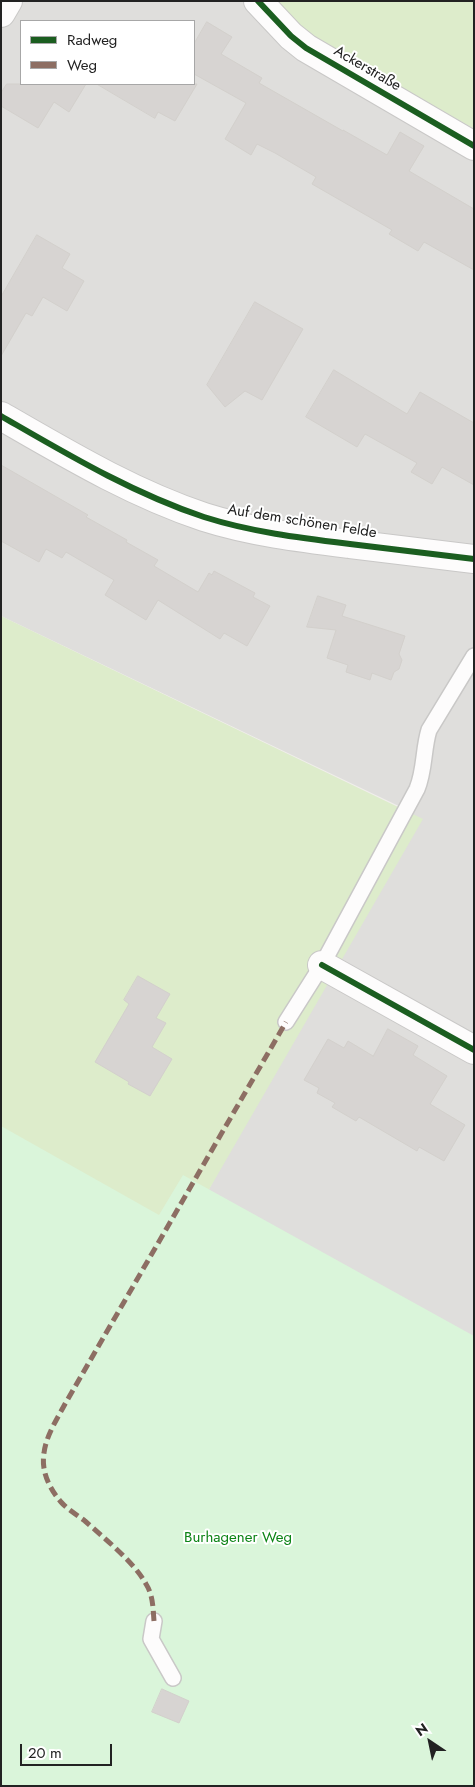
<!DOCTYPE html>
<html>
<head>
<meta charset="utf-8">
<style>
  body { margin:0 }
  #map { position:relative; width:475px; height:1787px; overflow:hidden; background:#f0eeeb; font-family:Jost,sans-serif }
  canvas { display:block }
  .frame { position:absolute; inset:0; border:2px solid #222; pointer-events:none }
  .legend { position:absolute; left:20px; top:20px; width:175px; height:65px; box-sizing:border-box; background:#fff; border:1px solid #a7a7a7; margin:0; padding:6px 9px; list-style:none; font-size:15px; color:#222 }
  .legend li { display:flex; align-items:center; gap:10px; height:25px }
  .legend b { width:25px; border:1px solid #a7a7a7 }
  .north { position:absolute; left:405px; top:1717px; width:50px; height:50px; -webkit-text-stroke:4px #fff; paint-order:stroke; rotate:326deg; font-size:14px; font-weight:700; line-height:20px; text-align:center; color:#222 }
  .north::after { content:''; display:block; margin:auto; width:18px; height:22px; background:#222; clip-path:polygon(50% 0,100% 100%,50% 72%,0 100%) }
  .scale { position:absolute; left:20px; top:1744px; width:92px; height:22px; box-sizing:border-box; border:2px solid #222; border-top:0; padding-left:6px; font-size:15px; line-height:18px; white-space:nowrap; color:#222; -webkit-text-stroke:4px #fff; paint-order:stroke }
</style>
</head>
<body>
<div id="map">
<canvas width="475" height="1787"></canvas>
<div class="frame"></div>
<ul class="legend">
<li><b style="height:6px;background:#1b5e20"></b>Radweg</li>
<li><b style="height:6px;background:#8d6e63"></b>Weg</li>
</ul>
<div class="north">N</div>
<div class="scale">20 m</div>
</div>
<script>
const ctx = document.querySelector('canvas').getContext('2d');
ctx.lineJoin = 'round';
function paint(path, color) { ctx.fillStyle = color; ctx.fill(path, 'evenodd'); }
function strokePath(path, color, width, dash) { ctx.strokeStyle = color; ctx.lineWidth = width; ctx.lineCap = dash ? 'butt' : 'round'; ctx.setLineDash(dash || []); ctx.stroke(path); }
function drawText(font, color, halo, rows, align = 'center') {
  ctx.font = font + ' Jost,sans-serif'; ctx.lineWidth = 4; ctx.setLineDash([]); ctx.textBaseline = 'middle'; ctx.strokeStyle = halo; ctx.fillStyle = color; for (const [text, x, y, turn = 0] of rows) {
    ctx.save(); ctx.translate(x, y); ctx.rotate((+turn || 0) * Math.PI / 180); ctx.textAlign = isNaN(turn) ? turn : align; if (halo) ctx.strokeText(text, 0, 0); ctx.fillText(text, 0, 0); ctx.restore();
  }
}
paint(new Path2D(`
  M1 1H277L305 32 474 129V1342L207 1193 403 808 1 616ZM21 21H194V84H21Z`), '#dfdedc');
paint(new Path2D(`
  M277 1H474V129L305 32Z
  M1 616 423 819 207 1193 1 1447Z`), '#ddeccb');
paint(new Path2D(`
  M1 1126 159 1215 183 1175 474 1336V1786H1Z`), '#daf5da');
const building = new Path2D(`
  M207 22 232 37 221 54 262 78 259 83 343 131V130L387 155 400 132 424 146 409 171 474 209V270L424 242 418 251 389 234 392 230 312 184 316 177 275 153 257 144 251 155 225 139 246 103 194 74V44Z
  M7 84H86L69 112 54 102 38 128 1 106V93Z
  M97 84H197L175 121 158 112 155 118Z
  M37 235 70 254 62 268 84 281 67 311 43 297 32 316 26 313 1 356V297Z
  M255 302 303 329 262 400 245 391 225 407 207 385Z
  M334 370 407 414 420 392 474 423V485L442 467 432 484 411 472 417 463 365 434 357 447 306 417Z
  M1 465 88 515 86 517 127 540 126 542 158 560 154 566 198 592 209 573 212 575 214 571 255 593 253 597 270 606 247 646 224 633 220 639 158 600 146 620 105 595 114 580 66 552 62 558 46 549 39 562 1 541Z
  M318 596 346 605 342 616 405 636 399 654 402 660 399 669 394 672 391 680 372 673 370 680 346 672 348 665 327 658 336 630 307 627Z
  M138 976 170 994 156 1018 166 1023 152 1047 172 1059 150 1096 128 1084 129 1082 95 1062 129 1004 124 1000Z
  M388 1029 418 1046 413 1055 447 1076 430 1104 465 1125 444 1161 419 1147 417 1151 359 1117 356 1121 332 1107 335 1103 317 1093 319 1088 304 1080 328 1039 344 1048 348 1041 373 1056Z
  M162 1689 189 1701 179 1723 152 1712Z`);
paint(building, '#d7d4d2');
strokePath(building, '#d3d0cc', 1);
const service = new Path2D(`
  M286 1022 322 965 417 789C425 770 423 749 429 730L474 656
  M154 1621 151 1639 173 1678`);
const minor = new Path2D(`
  M258 1 291 36 306 48 474 146
  M1 13 8 1
  M1 416C67 454 132 493 204 517 251 532 301 538 350 544 391 549 432 554 474 559
  M322 965 474 1050`);
strokePath(service, '#c9c8c7', 18);
strokePath(minor, '#c9c8c7', 30);
strokePath(service, '#fdfcfc', 15);
strokePath(minor, '#fdfcfc', 28);
strokePath(new Path2D(`
  M154 1621C153 1608 153 1595 146 1584 135 1563 103 1537 85 1521 77 1515 67 1509 61 1502 49 1488 41 1471 44 1453 46 1436 57 1419 65 1404L286 1022`), '#8d6e63', 5, [10, 5]);
strokePath(new Path2D(`
  M258 1 291 36 306 48 474 146
  M1 416C67 454 132 493 204 517 251 532 301 538 350 544 391 549 432 554 474 559
  M322 965 474 1050`), '#1b5e20', 6);
drawText('15px', '#222', '#fff', [
  ["Ackerstraße",367,69,30],
  ["Auf dem schönen Felde",302,522,9]
]);
drawText('15px', '#0c8416', '#fff', [
  ["Burhagener Weg",238,1538]
]);
</script>
</body>
</html>
